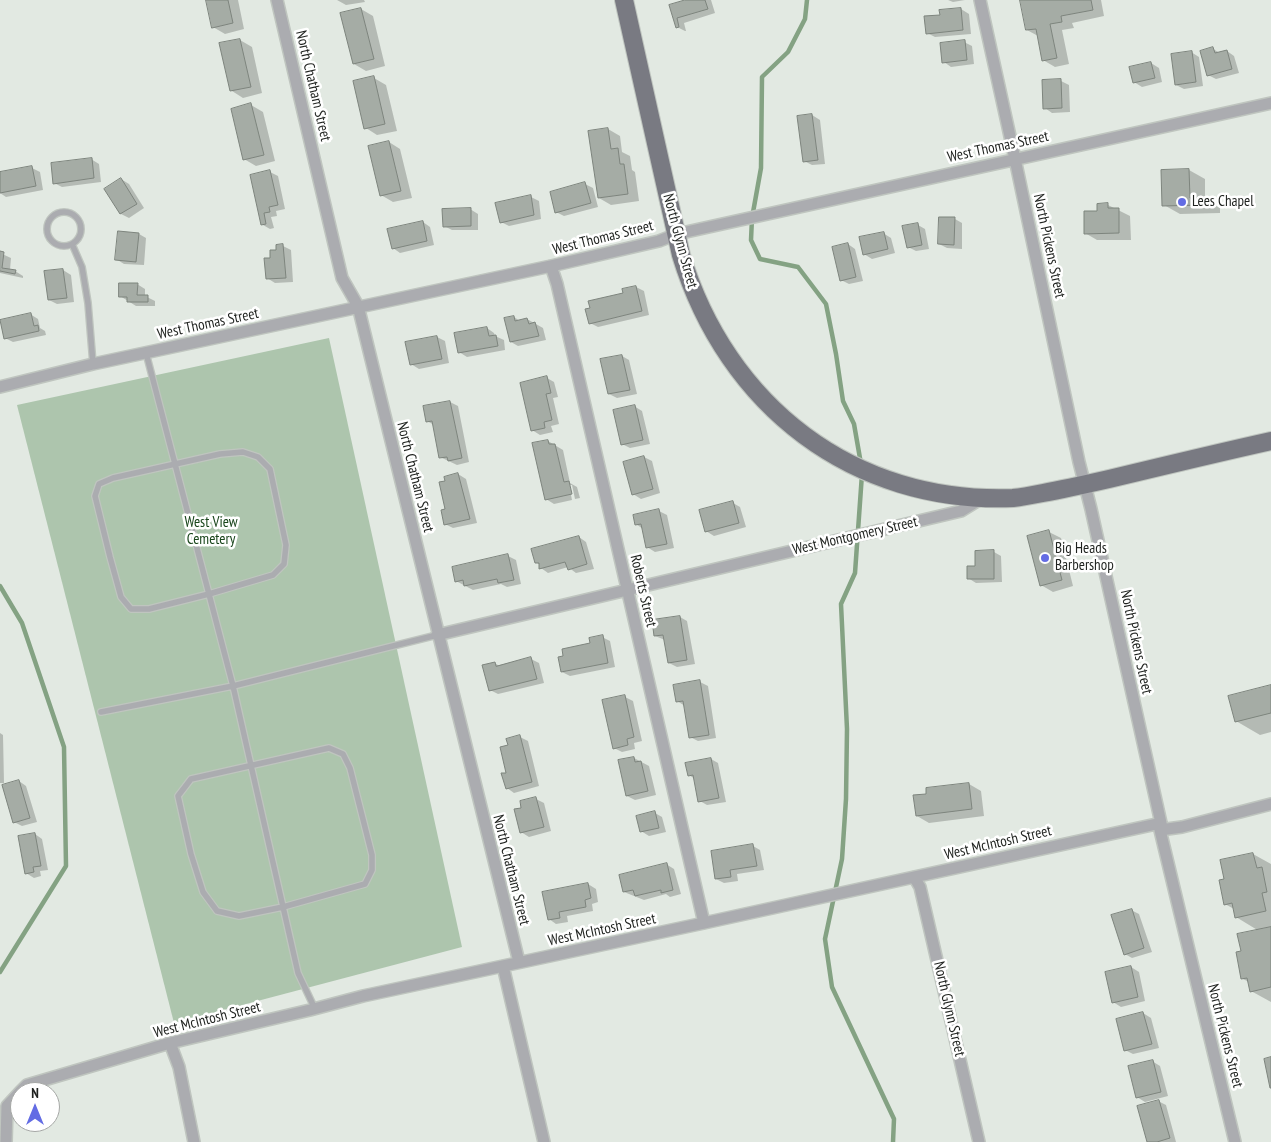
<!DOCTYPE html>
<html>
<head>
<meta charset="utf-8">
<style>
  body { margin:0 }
  #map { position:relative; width:1271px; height:1142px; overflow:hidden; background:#e2e9e2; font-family:"PT Sans Narrow",sans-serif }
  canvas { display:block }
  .north { position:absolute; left:10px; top:1082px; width:50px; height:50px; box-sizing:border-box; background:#fff; border:1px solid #a5a7a5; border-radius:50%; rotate:0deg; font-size:14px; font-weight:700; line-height:20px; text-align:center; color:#1f221f }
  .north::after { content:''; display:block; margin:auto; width:18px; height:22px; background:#636ce4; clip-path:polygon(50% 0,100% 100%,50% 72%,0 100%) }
</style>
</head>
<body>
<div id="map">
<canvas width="1271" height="1142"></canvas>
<div class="north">N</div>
</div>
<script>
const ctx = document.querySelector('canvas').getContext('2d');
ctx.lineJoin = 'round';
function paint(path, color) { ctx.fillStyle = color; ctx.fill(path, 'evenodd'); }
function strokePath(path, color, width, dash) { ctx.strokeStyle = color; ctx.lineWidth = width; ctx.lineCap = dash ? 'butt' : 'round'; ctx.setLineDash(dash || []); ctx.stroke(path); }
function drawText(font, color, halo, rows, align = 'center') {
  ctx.font = font + ' "PT Sans Narrow",sans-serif'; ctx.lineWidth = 5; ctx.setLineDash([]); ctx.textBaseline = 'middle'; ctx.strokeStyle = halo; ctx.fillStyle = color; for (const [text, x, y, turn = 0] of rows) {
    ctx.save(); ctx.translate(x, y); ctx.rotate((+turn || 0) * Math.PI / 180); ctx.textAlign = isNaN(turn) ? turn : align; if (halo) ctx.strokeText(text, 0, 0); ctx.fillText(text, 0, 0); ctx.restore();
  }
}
paint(new Path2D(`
  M329 338 462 947 174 1023 17 405Z`), '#adc5ad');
paint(new Path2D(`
  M207 0H238L244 29 225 34 213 27Z
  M337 0H364L365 2 346 5Z
  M690 0H711L715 13 684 23 686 31H685L677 27 671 6Z
  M948 0H965L953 2Z
  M1021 0H1101L1104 16 1072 23 1074 28 1062 30 1069 64 1055 67 1043 60 1038 36 1027 30Z
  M361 9 373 16 385 66 366 71 354 64Z
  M961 9 969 14 971 34 935 37 927 33 941 16Z
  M240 40 252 47 262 93 243 98 232 91Z
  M964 42 972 46 974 64 951 67 944 62Z
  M1213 49 1220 53 1227 51 1234 56 1239 73 1216 79 1208 75Z
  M1191 52 1199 57 1203 86 1184 89 1176 85Z
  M1151 63 1159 68 1162 82 1142 87 1134 82Z
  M374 78 386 85 397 131 377 135 366 128Z
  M1061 81 1069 85 1070 112 1052 113 1045 108Z
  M251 105 263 112 275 161 256 166 244 159Z
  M812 115 820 120 825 164 812 165 804 161Z
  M608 129 620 136 622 152 630 156 632 170 635 172 639 201 611 205 599 198Z
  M389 142 400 149 412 198 393 202 381 195Z
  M91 159 99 164 101 182 62 187 54 183Z
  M32 168 40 172 43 190 6 197 0 193V173Z
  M1189 170 1205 179V200L1220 208V213L1180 214 1164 205Z
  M270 172 278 176 285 209 276 211 277 216 271 217 274 228 270 229 263 225 251 176Z
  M121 179 129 184 144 208 129 218 121 214 106 189Z
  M585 184 593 188 598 207 564 216 556 212Z
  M531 197 539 201 541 219 509 226 501 222Z
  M1108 205 1130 216 1131 240H1097L1085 233 1098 212Z
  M470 209 478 214V230H452L444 226Z
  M955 219 962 223V249L947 248 939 244Z
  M423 222 430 227 434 245 400 253 393 248Z
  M918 225 925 229 929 249 916 251 908 247Z
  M883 233 891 238 895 253 872 259 864 254Z
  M139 234 146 238 144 265 124 264 116 259Z
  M848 244 855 249 863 281 849 284 841 280Z
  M283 246 291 250 293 282 275 283 267 278 272 259Z
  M0 253 11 258 10 270 15 271 23 276V278L0 273Z
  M63 270 71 275 74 302 57 304 49 300Z
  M137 284 145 289V296L155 301V306H136L120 296Z
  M636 287 644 291 649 315 598 327 590 323 591 309Z
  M30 314 38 319 40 328 45 331 46 335 13 342 5 338Z
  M514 317 520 321 527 319 543 328 546 340 518 346 511 342Z
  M487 328 494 333 495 336 504 340 505 350 467 357 459 352Z
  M437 337 445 341 449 363 419 369 411 364Z
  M622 356 629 360 637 394 617 398 609 394Z
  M547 378 554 382 558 397 553 398 559 424 551 426 553 432 540 435 532 430Z
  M450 402 458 406 469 462 457 465 440 457 434 425 427 421Z
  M634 406 642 411 650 444 630 448 622 444Z
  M548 441 563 450 570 483 577 487 580 498 575 499 572 485H569L572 500 554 504 546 499Z
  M644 457 652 461 660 493 641 499 633 494Z
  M458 474 466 479 477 523 453 528 445 524 447 510Z
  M733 503 740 507 746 527 714 536 706 531Z
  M659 511 667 515 674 548 655 552 647 547 643 529 636 524Z
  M1049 532 1061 538 1073 586 1053 592 1041 585Z
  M579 537 586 542 594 569 576 573 568 567 548 573 541 568 540 565 536 562Z
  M994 552 1001 556 1002 582 976 583 968 578 977 567Z
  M508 556 516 560 521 584 507 587 501 584 473 590 456 581Z
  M680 617 687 621 695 664 677 667 669 663 665 640 655 636Z
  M602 637 610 641 615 667 570 676 562 672 591 644Z
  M531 659 539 663 544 683 498 694 490 690 494 663 500 666Z
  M700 682 708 686 716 738 698 741 690 737 685 706 677 701Z
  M1271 686V732L1260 735 1236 721Z
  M625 697 633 701 642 741 634 743 635 749 622 752 614 748Z
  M0 733 3 735 4 783H0Z
  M520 737 528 741 539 786 514 793 507 788 510 746Z
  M634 758 649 766 656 795 635 800 627 796Z
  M711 759 718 763 726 802 707 805 700 801 695 779 689 775Z
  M19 781 26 786 37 822 22 826 14 822Z
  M969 784 981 791 984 816 929 823 917 816 928 795Z
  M536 799 544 803 551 831 529 837 521 832Z
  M655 813 662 817 666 832 649 836 641 831Z
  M35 834 42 839 48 870 40 871 41 876 34 878 26 873Z
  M753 846 760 850 764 870 737 874 738 881 724 883 716 879Z
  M1253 854 1271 864V1002L1251 991 1249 982 1243 979 1242 952 1259 931 1236 917 1234 909 1225 904 1226 880Z
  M666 864 674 869 681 894 670 897 666 894 644 900 624 892Z
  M588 884 596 889 598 902 592 904 593 911 567 916 568 922 556 924 549 919Z
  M1131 910 1139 914 1152 952 1132 958 1125 954Z
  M1131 967 1139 972 1145 1001 1121 1007 1113 1002Z
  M1143 1013 1151 1018 1159 1048 1133 1054 1125 1050Z
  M1152 1061 1160 1066 1168 1096 1145 1102 1137 1097Z
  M1158 1101 1166 1105 1176 1142H1148Z`), '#0003');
strokePath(new Path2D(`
  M807 0 805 19 788 52 762 77 761 168 752 218 751 240 760 259 798 267 826 304 836 354 843 401 854 424 861 464
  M862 474 855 573 841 604 847 729 846 799 842 859 825 939 832 987 894 1119 893 1142
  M0 586 22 623 64 747 66 866 0 972`), '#84a283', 4.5);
const building = new Path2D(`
  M206 0H228L233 23 212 28Z
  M685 0H705L708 9 677 18 679 27 676 28 669 5Z
  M1020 0H1091L1093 10 1061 16 1062 22 1050 24 1057 58 1042 61 1036 29 1026 30Z
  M361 8 374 59 353 64 340 13Z
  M961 8 963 30 926 34 924 16 940 15 939 10Z
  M240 39 251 87 230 91 219 43Z
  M965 40 967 60 942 63 940 43Z
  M1213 47 1215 53 1227 50 1232 69 1207 76 1200 51Z
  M1192 51 1196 82 1175 85 1171 54Z
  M1151 62 1155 78 1133 83 1129 67Z
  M374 76 385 124 364 129 353 81Z
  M1061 79 1062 108 1043 109 1042 80Z
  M251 103 264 155 243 160 231 109Z
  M812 114 818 160 803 162 797 116Z
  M608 128 611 149 618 148 620 164H624L628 194 598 198 588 131Z
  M389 141 401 191 380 196 368 146Z
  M92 158 94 178 53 184 51 163Z
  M32 166 36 186 0 193V172Z
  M1189 169 1190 198H1204V205L1162 206 1161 170Z
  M270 170 278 205 269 207 270 212 264 213 266 224 261 225 250 175Z
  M121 178 137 204 120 214 104 189Z
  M585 182 591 203 555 213 550 192Z
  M531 195 534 215 500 223 495 203Z
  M1108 203V208H1119V233L1084 234V211H1097V204Z
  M471 208V226L443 227 442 209Z
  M939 217H955L954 245 938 244Z
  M423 221 427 241 392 249 387 229Z
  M918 223 922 245 907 248 902 226Z
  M118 231 139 233 136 262 115 260Z
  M884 232 888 249 863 255 859 237Z
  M848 243 856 277 840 281 832 247Z
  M283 244 286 278 266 279 264 258H270V250H276V245Z
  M0 251 4 252 2 268 16 270 15 274 0 271Z
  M63 269 67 298 48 300 44 271Z
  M119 283H138L137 295H148V302H127V297H119Z
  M636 286 642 311 589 324 585 309 590 308 588 301 623 293 622 289Z
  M31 313 34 326 38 325 39 331 4 339 0 320Z
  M514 316 515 321 527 318 529 324 535 322 539 336 510 342 504 318Z
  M487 327 489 336 496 335 498 346 458 353 454 333Z
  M437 336 442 359 410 365 405 342Z
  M622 355 630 390 608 394 600 359Z
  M547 376 551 393 546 394 552 420 544 422 545 428 531 431 520 383Z
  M450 401 462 458 448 461 447 457 439 458 432 421 426 422 423 406Z
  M635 405 643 440 621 445 613 410Z
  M548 440 549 444H555L564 482 569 481 572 494 545 500 532 443Z
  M644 456 653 489 632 495 623 462Z
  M458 473 470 519 444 525 441 510 445 509 439 482 445 481 444 477Z
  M733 501 739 523 705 532 699 510Z
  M659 509 667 544 646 548 641 524 635 525 633 515Z
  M1049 530 1062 580 1040 586 1027 536Z
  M579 536 587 564 568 570 565 562 539 569V563H535L531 549Z
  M994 550V579H967V566H975V551Z
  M508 554 514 580 498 583 497 579 464 586 463 580 455 582 452 567Z
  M680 616 687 660 668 663 663 635 654 636 652 620Z
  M603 635 608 663 561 672 558 657 563 656 562 649 590 643 589 638Z
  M531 657 537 679 489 691 482 665 495 662 496 666Z
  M700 680 709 735 689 738 683 701 676 702 673 685Z
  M1271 685V713L1235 722 1228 696Z
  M625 695 634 737 627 739 628 745 613 749 602 700Z
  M520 735 532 782 506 789 501 773H506L500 747 508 745 506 739Z
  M634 757 635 762 641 761 648 791 626 796 618 760Z
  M711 758 719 798 698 802 693 775 688 776 685 763Z
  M19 780 30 818 13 823 2 785Z
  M969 783 972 809 916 816 913 795 926 794V788Z
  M536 797 544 827 520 833 514 809 521 808 520 801Z
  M655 811 659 828 640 832 636 816Z
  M35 833 41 866 33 867 34 872 25 874 18 836Z
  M753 844 757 866 730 870 731 877 715 879 711 851Z
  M1253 853 1257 868 1262 867 1267 892 1262 893 1266 911 1235 918 1232 903 1224 905 1219 880 1224 879 1220 860Z
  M667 863 673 890 661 893V890L635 896 633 890 623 892 619 875Z
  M588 883 591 898 585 900 586 907 559 912 560 918 548 920 542 892Z
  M1132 909 1144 948 1124 955 1111 915Z
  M1271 927V987L1250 992 1247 978 1241 979 1236 952 1241 951 1237 934Z
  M1131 966 1138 997 1112 1003 1105 972Z
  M1143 1012 1152 1044 1124 1051 1116 1019Z
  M1271 1057V1088H1270L1264 1059Z
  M1153 1060 1161 1092 1136 1098 1128 1066Z
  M1159 1100 1170 1138 1157 1142H1147L1137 1106Z`);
paint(building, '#a5aca5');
strokePath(building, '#7d847d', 1);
const lane = new Path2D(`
  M47 229a17 17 0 1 1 34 0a17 17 0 1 1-34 0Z
  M72 244 82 267 88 303 93 364
  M146 353 233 686 437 635
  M243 452 258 457 270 469 286 545 284 564 273 575 209 594 149 609H131L121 597 110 557 95 496 99 484 113 478 220 454Z
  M101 712 233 686 298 973 315 1009
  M329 748 343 754 350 768 372 855V870L365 884 283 907 239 916 217 911 203 892 191 854 178 796 191 779Z`);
const street = new Path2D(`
  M277 0 342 278 358 306 519 962
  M980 0 1015 159 1079 462 1091 509 1161 823 1160 830 1235 1142
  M551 266 557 284 704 923
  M0 387 93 364 551 266 659 241 677 234 1271 103
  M437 635 961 511 982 498
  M1160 830 1182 827 1271 804
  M914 877 920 887 979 1142
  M503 966 544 1142
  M170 1043 179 1067 194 1142
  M20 1092 27 1085 170 1043 310 1010 363 996 704 923 1161 823
  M6 1142 7 1106 20 1092`);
const primary = new Path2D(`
  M624 0 681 255C727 406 853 504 1013 498 1023 497 1033 495 1043 493 1065 489 1087 484 1109 479 1163 466 1217 453 1271 441`);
strokePath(lane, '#bfc5bf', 8);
strokePath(street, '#bfc5bf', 14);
strokePath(primary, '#bfc5bf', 20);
strokePath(lane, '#abacb0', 5.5);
strokePath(street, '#abacb0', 11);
strokePath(primary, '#797a82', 18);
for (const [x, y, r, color] of [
  [1182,202,5,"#636ce4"],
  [1045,558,5,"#636ce4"]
]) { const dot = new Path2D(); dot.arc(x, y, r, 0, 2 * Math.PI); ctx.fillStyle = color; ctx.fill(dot); strokePath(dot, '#fff', 2); }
drawText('15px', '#1f221f', '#fff', [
  ["North Chatham Street",313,86,77],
  ["West Thomas Street",998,147,-12],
  ["West Thomas Street",603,238,-14],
  ["North Glynn Street",680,241,75],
  ["North Pickens Street",1049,246,78],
  ["West Thomas Street",208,324,-12],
  ["North Chatham Street",415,477,76],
  ["West Montgomery Street",855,536,-13],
  ["Roberts Street",643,591,77],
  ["North Pickens Street",1136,642,78],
  ["West McIntosh Street",998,843,-13],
  ["North Chatham Street",511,870,76],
  ["West McIntosh Street",602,930,-12],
  ["North Glynn Street",949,1009,77],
  ["West McIntosh Street",207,1020,-14],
  ["North Pickens Street",1225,1036,76]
]);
drawText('15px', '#1f221f', '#fff', [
  ["Lees Chapel",1192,202],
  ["Big Heads",1055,549],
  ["Barbershop",1055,566]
], 'left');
drawText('15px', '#1a461c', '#fff', [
  ["West View",211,523],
  ["Cemetery",211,540]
]);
</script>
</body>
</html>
